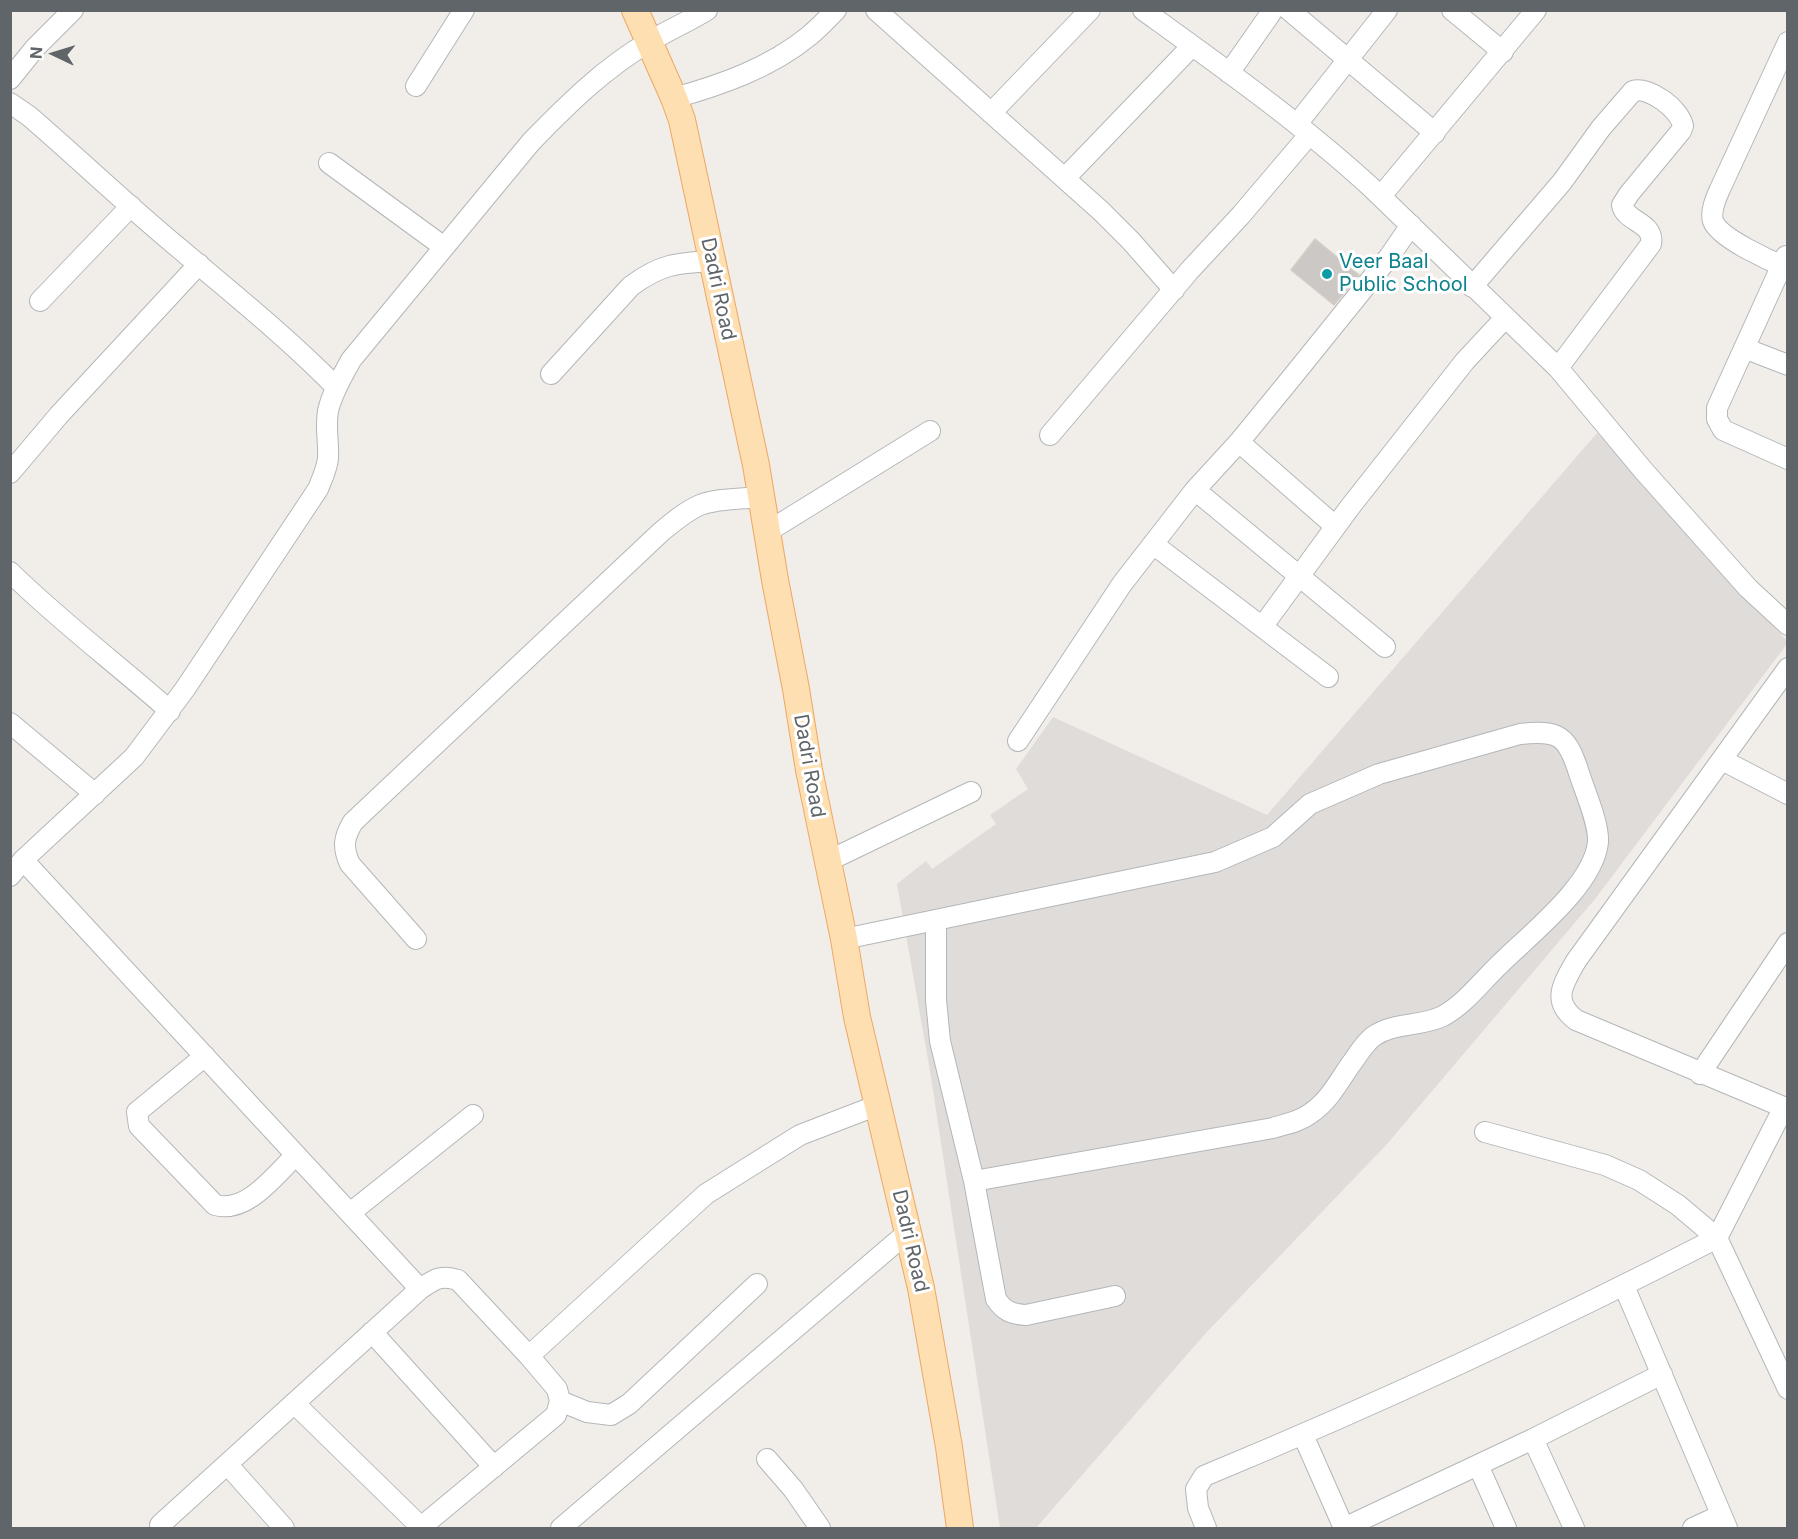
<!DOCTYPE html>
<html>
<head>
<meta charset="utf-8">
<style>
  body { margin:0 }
  #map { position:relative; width:1798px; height:1539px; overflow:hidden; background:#f1ede8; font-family:Inter,sans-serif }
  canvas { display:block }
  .frame { position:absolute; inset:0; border:12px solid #5f6568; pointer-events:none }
  .north { position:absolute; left:24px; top:24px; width:60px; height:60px; -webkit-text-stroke:4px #fff; paint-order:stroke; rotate:274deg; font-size:16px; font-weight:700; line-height:24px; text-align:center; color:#5f6568 }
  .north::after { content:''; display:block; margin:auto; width:21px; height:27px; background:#5f6568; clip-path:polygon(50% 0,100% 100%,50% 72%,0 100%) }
</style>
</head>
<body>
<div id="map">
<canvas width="1798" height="1539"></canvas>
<div class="frame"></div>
<div class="north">N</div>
</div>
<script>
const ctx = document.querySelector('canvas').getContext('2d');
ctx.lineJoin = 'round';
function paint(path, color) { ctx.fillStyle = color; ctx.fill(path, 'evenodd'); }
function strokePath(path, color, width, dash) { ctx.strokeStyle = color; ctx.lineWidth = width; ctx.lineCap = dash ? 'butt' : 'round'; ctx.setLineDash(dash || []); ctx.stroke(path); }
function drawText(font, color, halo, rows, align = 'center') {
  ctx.font = font + ' Inter,sans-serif'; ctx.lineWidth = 6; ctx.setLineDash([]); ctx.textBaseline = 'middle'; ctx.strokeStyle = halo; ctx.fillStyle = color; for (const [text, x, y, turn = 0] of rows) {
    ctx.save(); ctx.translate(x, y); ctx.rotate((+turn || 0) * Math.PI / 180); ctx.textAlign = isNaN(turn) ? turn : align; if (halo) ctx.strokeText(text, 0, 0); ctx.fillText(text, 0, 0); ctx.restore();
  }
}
paint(new Path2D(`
  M1597 433 1787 641V644L1595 899 1388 1143 1205 1334 1036 1528H1000L930 1071 897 884 926 861 932 869 996 824 990 815 1028 789 1016 769 1053 717 1267 815Z`), '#e0dcda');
const building = new Path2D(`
  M1315 239 1359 275 1334 305 1291 270Z`);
paint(building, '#ccc8c5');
strokePath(building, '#d5cdc6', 1.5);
const minor = new Path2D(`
  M876 10 1101 211 1131 241 1174 290
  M1143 10C1222 67 1301 123 1373 189L1558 368 1643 470 1748 588 1788 625
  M1289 10 1435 133
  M1452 10 1503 52
  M1788 42 1720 189C1716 198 1710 211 1713 221 1719 238 1770 261 1788 268
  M1229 73 1273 10
  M10 79 35 48 73 10
  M416 86 464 10
  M674 98C721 85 770 68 809 36 819 28 827 19 836 10
  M10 103 29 116C80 160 128 206 180 249 233 294 287 337 336 387
  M991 113 1090 10
  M1297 124 1387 10
  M329 163 444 247
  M1065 178 1192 46
  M1381 196 1536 10
  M1786 256 1717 408V419L1723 430 1788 459
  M1472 287 1562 182 1601 128 1633 91C1649 86 1680 109 1683 126L1681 131 1629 194 1622 205C1625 222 1655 222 1651 244L1558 368
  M40 301 131 206
  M1744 348 1788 365
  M551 374 631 286C661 264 676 263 712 261
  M1050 435 1190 270 1241 215 1309 135
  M1239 442 1335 526
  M10 473 59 415 199 264
  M1195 490 1385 647
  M767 532 930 431
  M1153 544 1328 677
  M10 572C61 622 117 664 170 711
  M1262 627 1350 507 1465 361 1505 318
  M1788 668 1576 961C1563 984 1551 1001 1576 1020L1788 1109
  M10 723 95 794
  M1018 741 1122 584 1195 490 1239 442 1293 376 1389 257 1411 225
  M1722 760 1788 794
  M23 860 420 1289
  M828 861 971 792
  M10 876 23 860 134 757 185 689 318 489C322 479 327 469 328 458 329 442 325 427 328 411 332 393 342 377 351 360L531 142C567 105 604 68 649 42 668 30 688 22 707 10
  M936 921V1000L940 1041 974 1181 996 1299C1004 1311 1011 1314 1026 1315L1115 1296
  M416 939 350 864C342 847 344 837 353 822L661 532C673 522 686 511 700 505 719 498 741 499 761 497
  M844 939 1215 862 1273 837 1310 804 1379 774 1520 734C1559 730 1567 735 1579 773 1585 792 1599 823 1598 842 1594 885 1529 935 1500 964 1482 981 1465 1004 1443 1016 1421 1027 1394 1022 1374 1036 1364 1043 1358 1055 1351 1064 1339 1081 1329 1101 1311 1113 1301 1121 1286 1124 1273 1128L974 1181
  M205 1056 137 1112 139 1126 215 1205C247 1214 275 1175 296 1155
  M1700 1074 1788 943
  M1784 1107 1717 1238 1788 1389
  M350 1213 473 1115
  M1624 1286 1727 1528
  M372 1332 494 1467
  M529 1356 706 1194 800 1135 878 1105
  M560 1401 587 1412 611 1415 629 1404 757 1284
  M294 1403 422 1528
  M1303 1435 1344 1528
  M1533 1439 1574 1528
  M767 1459 793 1489 820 1528
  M227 1464 284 1528
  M1478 1465 1506 1528
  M163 1528 160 1525 420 1289C434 1280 441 1274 458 1280L529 1356 557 1389 560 1401 556 1415 420 1528
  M561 1528 908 1232
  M1206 1528 1198 1508 1196 1489 1204 1476C1378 1404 1550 1324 1717 1238L1678 1205 1639 1180 1605 1165 1485 1132
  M1344 1528 1533 1439 1662 1374
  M1693 1528 1721 1515`);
const major = new Path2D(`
  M635 10 674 98 682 120 756 465 775 580 796 689 809 770 844 939 857 1017 921 1288 949 1447 960 1528`);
strokePath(minor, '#b3b7ba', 22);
strokePath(major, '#eea764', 28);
strokePath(minor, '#fff', 20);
strokePath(major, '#fddfb1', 26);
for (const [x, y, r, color] of [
  [1327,274,6,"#0f9aa8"]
]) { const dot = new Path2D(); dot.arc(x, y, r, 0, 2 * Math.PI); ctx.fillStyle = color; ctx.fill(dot); strokePath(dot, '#fff', 2); }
drawText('20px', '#0d838f', '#fff', [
  ["Veer Baal",1339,262],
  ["Public School",1339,285]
], 'left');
drawText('20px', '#5f6568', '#fff', [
  ["Dadri Road",718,289,78],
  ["Dadri Road",809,766,80],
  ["Dadri Road",910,1241,77]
]);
</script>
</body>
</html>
